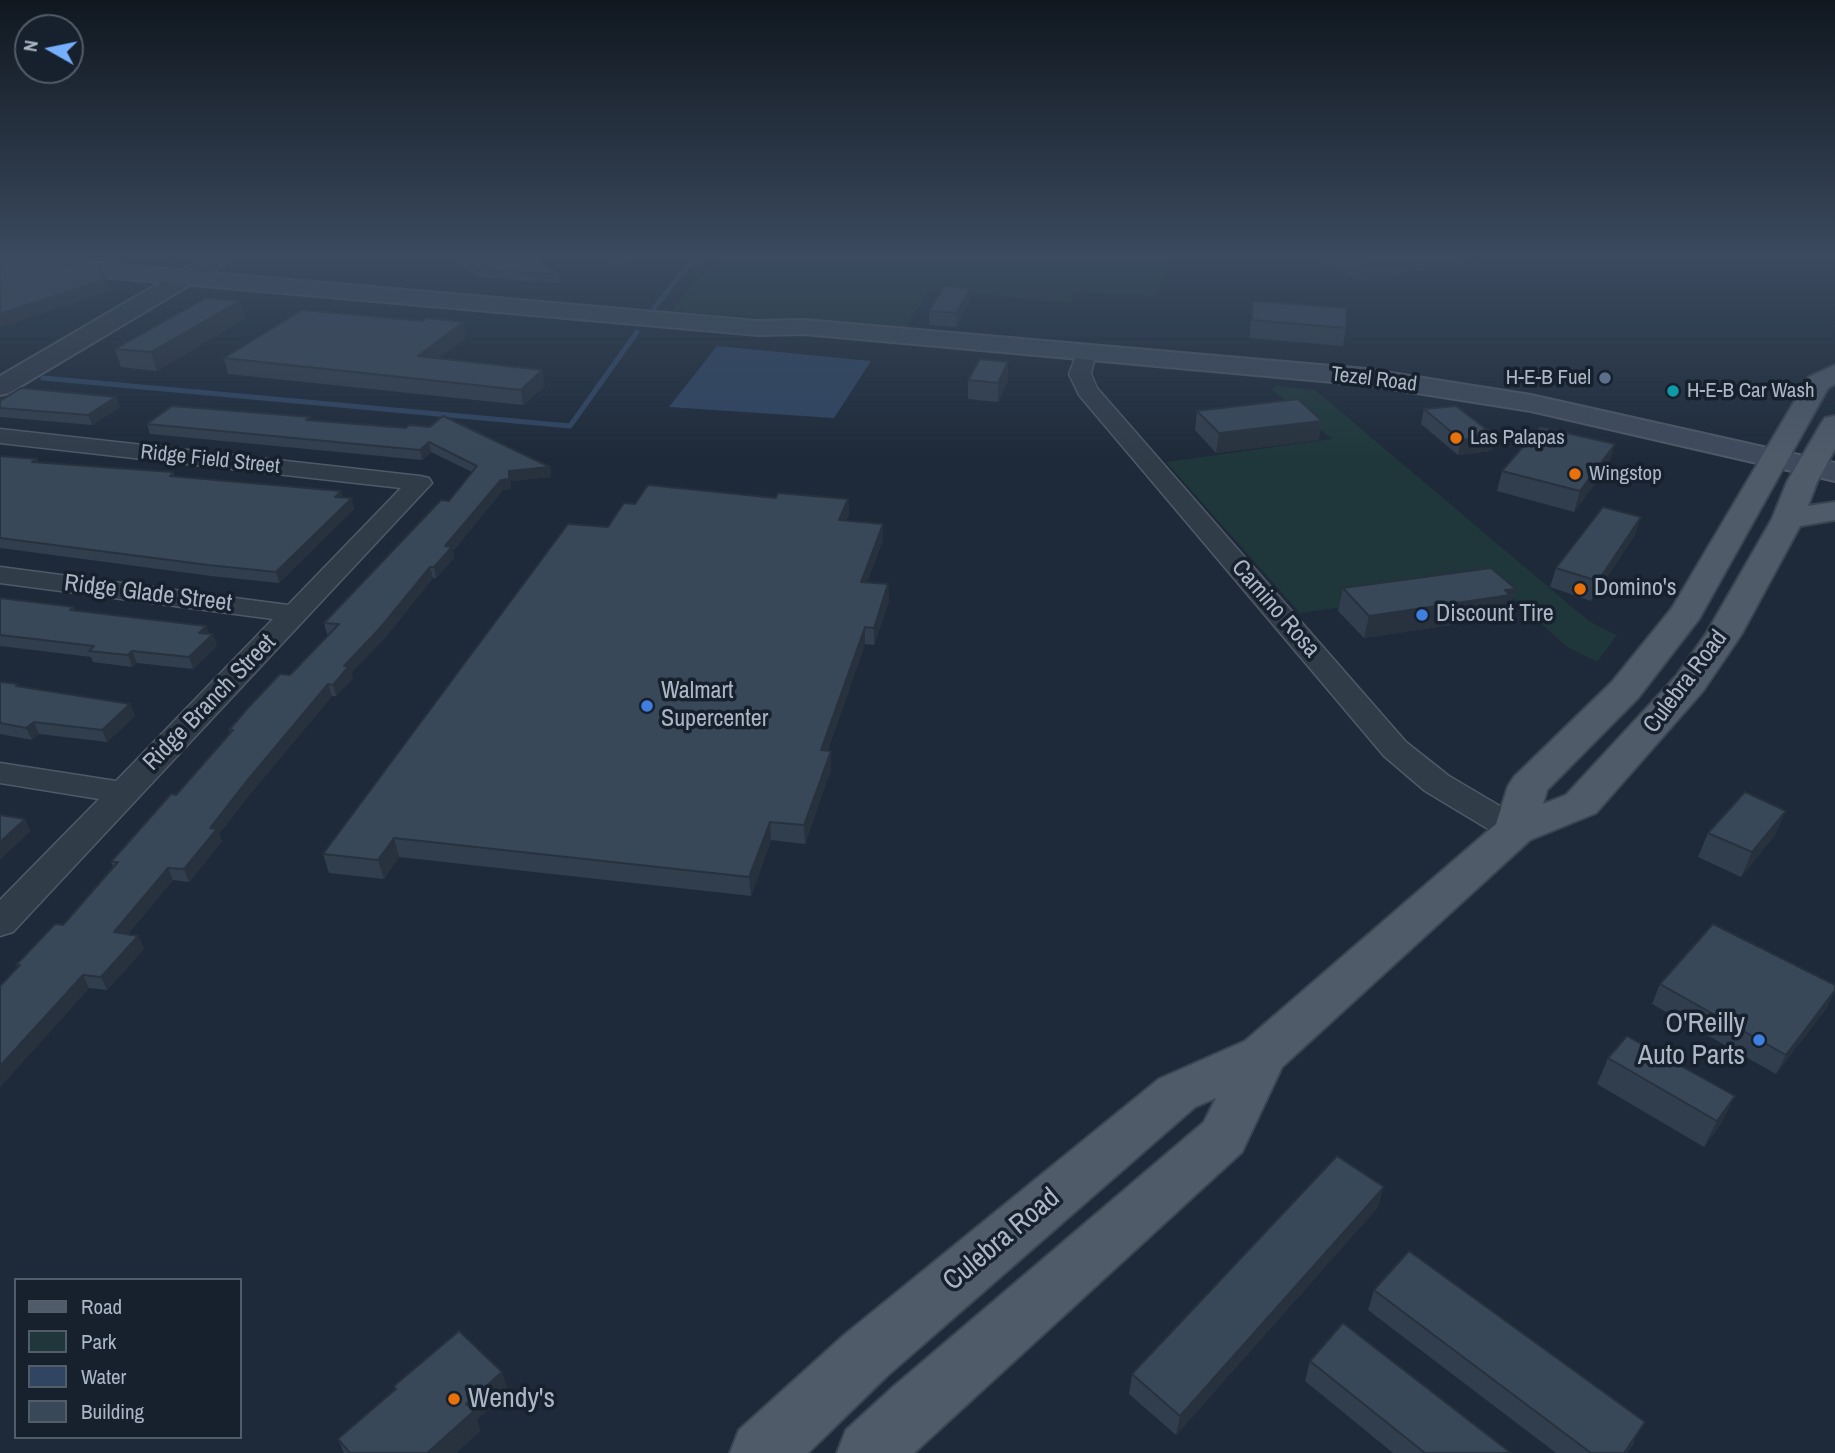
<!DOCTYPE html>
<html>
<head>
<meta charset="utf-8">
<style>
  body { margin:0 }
  #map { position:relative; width:1835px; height:1453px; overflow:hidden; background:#1e2a39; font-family:"Archivo Narrow",sans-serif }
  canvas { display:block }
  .legend { position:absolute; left:14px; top:1278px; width:228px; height:161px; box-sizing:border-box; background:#17212d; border:2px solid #525d6a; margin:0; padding:9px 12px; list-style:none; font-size:21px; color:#abb6c6 }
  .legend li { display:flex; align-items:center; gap:14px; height:35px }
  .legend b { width:35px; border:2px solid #525d6a }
  .north { position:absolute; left:14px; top:14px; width:70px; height:70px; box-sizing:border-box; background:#17212d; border:2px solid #525d6a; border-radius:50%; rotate:279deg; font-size:19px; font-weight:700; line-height:28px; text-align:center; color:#abb6c6 }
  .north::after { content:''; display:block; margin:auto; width:24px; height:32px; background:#77afff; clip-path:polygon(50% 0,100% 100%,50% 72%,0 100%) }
</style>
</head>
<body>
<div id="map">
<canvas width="1835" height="1453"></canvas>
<ul class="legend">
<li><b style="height:9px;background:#4f5b69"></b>Road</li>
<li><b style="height:19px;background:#1f373a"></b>Park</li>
<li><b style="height:19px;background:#2f4562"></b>Water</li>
<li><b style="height:19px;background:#394859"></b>Building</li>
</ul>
<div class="north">N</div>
</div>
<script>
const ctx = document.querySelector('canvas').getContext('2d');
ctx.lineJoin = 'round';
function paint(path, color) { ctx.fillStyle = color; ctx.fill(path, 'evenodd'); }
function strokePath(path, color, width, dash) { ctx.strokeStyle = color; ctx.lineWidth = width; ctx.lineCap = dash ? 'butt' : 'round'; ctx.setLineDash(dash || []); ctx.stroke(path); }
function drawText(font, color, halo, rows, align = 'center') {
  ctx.font = font + ' "Archivo Narrow",sans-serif'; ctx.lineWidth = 7; ctx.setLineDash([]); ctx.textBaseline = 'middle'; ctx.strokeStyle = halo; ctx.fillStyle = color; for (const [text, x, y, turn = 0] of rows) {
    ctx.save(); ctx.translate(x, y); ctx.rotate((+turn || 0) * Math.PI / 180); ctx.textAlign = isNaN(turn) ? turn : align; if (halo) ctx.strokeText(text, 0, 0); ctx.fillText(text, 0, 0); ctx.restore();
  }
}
paint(new Path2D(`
  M726 257H1169L1157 297 1076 291 1070 303 929 290 905 329 672 311C686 289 703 270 726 257Z
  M1277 386 1315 390 1590 622 1617 635 1597 662 1567 647 1499 585 1300 613 1166 462 1332 439 1271 389Z`), '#1f373a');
paint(new Path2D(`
  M717 346 871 361 834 418 669 407Z`), '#2f4562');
strokePath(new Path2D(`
  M654 308 687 267 705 257
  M43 378 570 426 637 332`), '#2f4562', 5);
const minor = new Path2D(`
  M1086 346 1093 348 1096 352 1091 374 1097 388 1406 742 1449 776 1527 822 1532 830 1527 838 1515 841 1503 838 1425 791 1384 756 1079 395 1069 374 1079 348Z
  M0 429 420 476 429 478 432 483 13 932 0 936V900L99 799 0 783V763L116 781 273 619 0 583V567L288 605 401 488 0 443Z`);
const tertiary = new Path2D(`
  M204 257H231L228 262 9 393 0 395V376Z`);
const secondary = new Path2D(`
  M0 257H31L758 321 804 320 1366 369 1531 395 1835 463V481L1531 411 1366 385 804 334 758 335 0 268Z`);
const primary = new Path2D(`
  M1835 365V384L1828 388 1699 619 1638 698 1547 790 1543 804 1566 795 1677 675 1706 634 1772 519 1787 482 1821 424 1825 418 1835 416V449L1817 482 1808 506 1835 502V520L1800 526 1741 635 1703 691 1596 813 1530 840 1282 1067 1242 1152 914 1453H837L846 1430 893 1387 1204 1122 1216 1098 1195 1107 887 1376 808 1453H730L739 1430 843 1336 1159 1079 1245 1041 1496 824 1508 786 1514 777 1612 682 1672 608 1809 377Z`);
strokePath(minor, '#4f5967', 3);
strokePath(tertiary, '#4f5967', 4);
strokePath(secondary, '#4f5967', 4);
strokePath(primary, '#3b4552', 4);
paint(minor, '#313c49');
paint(tertiary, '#313c49');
paint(secondary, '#3f4b5c');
paint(primary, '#4f5b69');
paint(new Path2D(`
  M63 257H89L90 260Z
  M141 257H183L178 260Z
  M447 257H535L559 275 560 283 480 278Z
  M604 257H644L619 267Z
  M1312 257H1492L1360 281Z
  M240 301 245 318 157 371 121 367 115 349Z
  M970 301 956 327 929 325V311Z
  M1253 301 1346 328 1343 346 1249 338Z
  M423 321 463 322 466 337 438 358 545 386 523 405 228 374 224 358Z
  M1008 362V380L998 402 968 399V380Z
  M0 401 120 407 92 425 0 417Z
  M1424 409 1495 436 1491 451 1458 455 1421 424Z
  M1197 411 1319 440 1216 453 1195 430Z
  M311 420 406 428 550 467 551 477 511 481V489L503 490 453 551 454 558 436 578H433L384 639 351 673 353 678 336 696H332L250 794 219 834 222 841 189 882 173 880 128 934 138 936 144 949 107 990 89 988 0 1087V986L18 967 16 965 63 925 114 868 111 862 176 795 230 733 229 730 290 675 329 635 327 634 324 623 449 501 472 472 431 452 422 460 150 434 147 424Z
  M0 456 37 459 38 463 173 472 174 476 343 498 354 509 279 583 211 576 0 548Z
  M1609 464 1574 512 1497 491 1502 471Z
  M776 498 848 499 849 514 846 521 883 540 867 582 888 584 889 601 874 645 865 644 828 750 831 751V769L805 844 771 840 751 896 399 857 384 879 329 873 323 854 608 527 635 504Z
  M1635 535 1591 601 1550 587 1556 568Z
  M1343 588 1516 589 1509 611 1505 612 1504 617 1364 638 1338 611Z
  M0 598 74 607 75 611 206 626 208 634 217 646 193 669 137 663 132 667 93 662 91 657 0 646Z
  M0 682 19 686 130 704 135 716 107 742 39 734 32 740 0 734Z
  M1708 833 1775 835 1741 877 1698 857Z
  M1660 984 1828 1006 1776 1074 1652 1004Z
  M1608 1058 1722 1122 1704 1147 1597 1084Z
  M1378 1207 1176 1435 1129 1394 1132 1374Z
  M1374 1290 1635 1441 1627 1453H1556L1368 1310Z
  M1310 1361 1511 1453H1393L1305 1381Z
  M502 1372 508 1392 477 1419 480 1431 456 1453H344L338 1439 395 1390 394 1386Z`), '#313e4d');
paint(new Path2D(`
  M622 257H644L619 267 618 259Z
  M1403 257H1492L1360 281 1362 264Z
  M106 279 110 291 0 328V314Z
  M971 288 970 301 956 327V313Z
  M240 301 245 318 157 371 151 352Z
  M463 322 466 337 421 371 418 356Z
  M1008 362V380L998 402V383Z
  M542 370 545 386 523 405 521 390Z
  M116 397 120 407 92 425 88 415Z
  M1322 421 1319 440 1216 453 1219 433Z
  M1495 436 1491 451 1458 455 1461 440Z
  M429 442 431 452 422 460 420 450Z
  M1615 444 1609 464 1574 512 1580 491Z
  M550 467 551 477 511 481V489L503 490 453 551 454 558 436 578 434 567 445 546 509 471Z
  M341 491 344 502 335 497Z
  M352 498 354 509 279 583 276 572Z
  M848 499 849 514 839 536V520Z
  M1641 517 1635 535 1591 601 1598 581Z
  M883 524V540L861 598V582Z
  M430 567 433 578 384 639 351 673 353 678 336 696 333 685 344 666Z
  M888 584 889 601 874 645V628Z
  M1516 589 1509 611 1505 612 1504 617 1364 638 1369 616Z
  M206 626 210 638 213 634 217 646 193 669 189 657 199 633Z
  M865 627V644L822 768 821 750Z
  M132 651 137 663 132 667 128 655Z
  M328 684 332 696 250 794 219 834 222 841 189 882 184 869 210 828 246 782Z
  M130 704 135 716 107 742 102 730Z
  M34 722 39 734 32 740 26 728Z
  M831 751V769L805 844 804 825Z
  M1786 811 1775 835 1741 877 1752 852Z
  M25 819 31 831 0 860V842Z
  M770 822 771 840 751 896 749 877Z
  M394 838 399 857 384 879 378 860Z
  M168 868 173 880 119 945 114 932Z
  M138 936 144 949 107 990 101 977Z
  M83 975 89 988 0 1087V1066Z
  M1835 990 1828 1006 1776 1074 1786 1055Z
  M1735 1096 1722 1122 1704 1147 1717 1121Z
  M1384 1187 1378 1207 1176 1435 1180 1416Z
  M502 1372 508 1392 477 1419 480 1431 456 1453H427L466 1404Z
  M1645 1422 1627 1453H1624Z`), '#28323e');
const building = new Path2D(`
  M458 257H535L559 275 478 270Z
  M1348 257H1403L1362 264Z
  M0 259 99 268 106 279 0 314Z
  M944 286 971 288 956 313 929 311Z
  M206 298 240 301 151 352 115 349Z
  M1253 301 1346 308V328L1252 320Z
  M302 310 423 321 427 318 463 322 418 356 542 370 521 390 224 358Z
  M980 359 1008 362 998 383 968 380Z
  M21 388 116 397 88 415 0 408V401Z
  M1298 399 1322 421 1219 433 1197 411Z
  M172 406 310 417 306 420 406 428 409 425 430 427 443 416 550 467 509 471V479L501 480 445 546 452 547 434 567H430L381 627 344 666H349L333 685 328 684 246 782 210 828 217 829 184 869 168 868 114 932 138 936 101 977 83 975 0 1066V986L20 965H16L55 924 63 925 118 862H111L171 794 176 795 233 730H229L247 709 280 674 290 675 339 624 324 623 441 500 449 501 477 466 429 442 420 450 147 424Z
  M1456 406 1495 436 1461 440 1424 409Z
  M1540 427 1615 444 1580 491 1502 471Z
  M0 456 37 459 32 462 173 472 170 476 341 491 335 497 352 498 276 572 208 565 0 538Z
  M648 485 776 498 778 493 848 499 839 520 883 524 861 582 888 584 874 628 865 627 821 750 831 751 804 825 770 822 749 877 394 838 378 860 323 854 568 524 608 527 624 503 635 504Z
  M1603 507 1641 517 1598 581 1556 568Z
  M1491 568 1516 589 1505 590 1510 595 1369 616 1343 588Z
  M0 598 74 607 70 610 206 626 199 633 213 634 189 657 132 651 128 655 89 651 94 646 0 635Z
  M0 682 18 684 16 686 130 704 102 730 34 722 26 728 0 723Z
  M1745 792 1786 811 1752 852 1708 833Z
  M0 815 25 819 0 842Z
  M1713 924 1835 985V990L1786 1055 1660 984Z
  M1627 1036 1735 1096 1717 1121 1608 1058Z
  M1337 1156 1384 1187 1180 1416 1132 1374Z
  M1409 1251 1645 1422 1624 1453H1591L1374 1290Z
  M1343 1323 1511 1453H1425L1310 1361Z
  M459 1331 502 1372 466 1404 474 1411 427 1453H350L338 1439 396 1389 394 1386Z`);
paint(building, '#394859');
strokePath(building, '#28323e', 2);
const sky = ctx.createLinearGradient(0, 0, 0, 461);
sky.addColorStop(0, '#10171f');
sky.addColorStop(0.56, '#3b4a5f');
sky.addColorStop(1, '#3b4a5f00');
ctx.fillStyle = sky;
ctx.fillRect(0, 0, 1835, 461);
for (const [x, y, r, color] of [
  [1605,378,7,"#5c6f8a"],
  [1673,391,7,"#0f9aa8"],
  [1456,438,7,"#e8710a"],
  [1575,474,7,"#e8710a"],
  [1580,589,7,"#e8710a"],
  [1422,615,7,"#3f7fe0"],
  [647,706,7,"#3f7fe0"],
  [1759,1040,7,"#3f7fe0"],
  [454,1399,7,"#e8710a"]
]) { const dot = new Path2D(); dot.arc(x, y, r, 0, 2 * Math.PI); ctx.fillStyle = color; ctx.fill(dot); strokePath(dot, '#17212d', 2.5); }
drawText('21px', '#abb6c6', '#17212d', [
  ["H-E-B Fuel",1591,378,"right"],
  ["H-E-B Car Wash",1687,391],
  ["Las Palapas",1470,438],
  ["Wingstop",1589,474]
], 'left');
drawText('21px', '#abb6c6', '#17212d', [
  ["Tezel Road",1374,380,7],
  ["Ridge Field Street",210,460,6]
]);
drawText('24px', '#abb6c6', '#17212d', [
  ["Domino's",1594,589],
  ["Discount Tire",1436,615],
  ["Walmart",661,692],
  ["Supercenter",661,720]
], 'left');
drawText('24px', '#abb6c6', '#17212d', [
  ["Ridge Glade Street",148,594,7],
  ["Camino Rosa",1275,609,49],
  ["Culebra Road",1686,682,-53],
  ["Ridge Branch Street",210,703,-46]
]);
drawText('28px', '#abb6c6', '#17212d', [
  ["O'Reilly",1745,1024],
  ["Auto Parts",1745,1056],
  ["Wendy's",468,1399,"left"]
], 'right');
drawText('28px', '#abb6c6', '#17212d', [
  ["Culebra Road",1002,1240,-40]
]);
</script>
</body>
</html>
